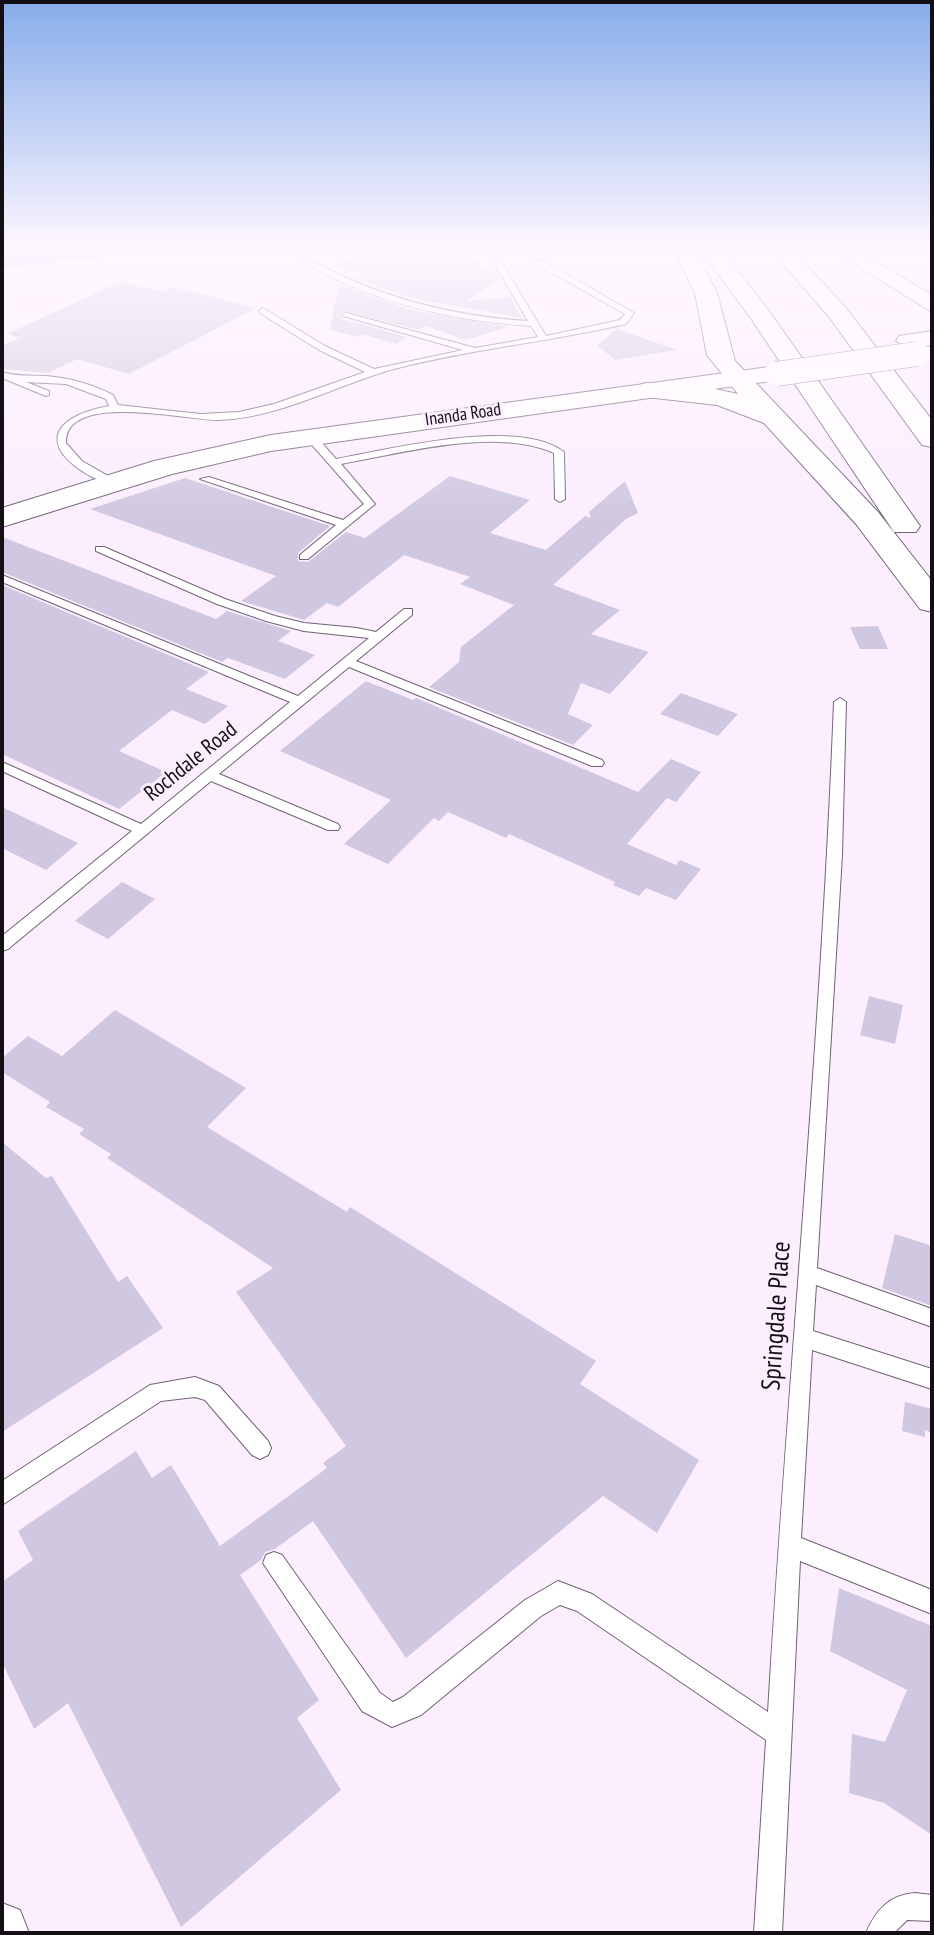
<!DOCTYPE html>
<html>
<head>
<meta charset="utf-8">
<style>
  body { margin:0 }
  #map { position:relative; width:934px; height:1935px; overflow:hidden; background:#fceeff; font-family:"PT Sans Narrow",sans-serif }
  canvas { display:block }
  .frame { position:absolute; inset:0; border:4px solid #140e15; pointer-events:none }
</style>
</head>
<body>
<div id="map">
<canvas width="934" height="1935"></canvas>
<div class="frame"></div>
</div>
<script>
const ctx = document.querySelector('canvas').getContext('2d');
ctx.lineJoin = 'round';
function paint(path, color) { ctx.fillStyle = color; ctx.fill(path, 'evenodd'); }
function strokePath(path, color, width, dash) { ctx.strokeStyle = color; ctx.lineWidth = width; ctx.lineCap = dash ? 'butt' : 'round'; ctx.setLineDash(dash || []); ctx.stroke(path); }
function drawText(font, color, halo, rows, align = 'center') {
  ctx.font = font + ' "PT Sans Narrow",sans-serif'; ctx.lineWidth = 6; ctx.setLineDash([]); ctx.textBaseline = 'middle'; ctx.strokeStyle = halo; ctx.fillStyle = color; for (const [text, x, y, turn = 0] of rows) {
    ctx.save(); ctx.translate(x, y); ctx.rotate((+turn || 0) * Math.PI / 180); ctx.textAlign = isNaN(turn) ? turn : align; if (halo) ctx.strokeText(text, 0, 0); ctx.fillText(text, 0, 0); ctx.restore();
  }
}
paint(new Path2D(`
  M2 248H185L2 268Z`), '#95a1ec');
paint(new Path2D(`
  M367 248H482L470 257 484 260 475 266 495 270 500 279 466 301 510 297 522 318 415 299 356 279 365 274 333 266Z
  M122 281 162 292 173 287 256 308 129 374 77 359 48 373 2 369V346L19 338 7 334Z
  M343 286 411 310 508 327 465 340 426 326 419 330 341 310 342 319 407 337 396 344 362 334 358 337 330 330 338 289Z
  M617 329 677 350 615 360 597 345Z
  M450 476 530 500 490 533 546 550 585 516 591 518 589 512 625 481 638 513 626 519 553 585 620 610 591 634 649 652 610 694 581 683 568 714 593 725 573 745 429 687 459 662 461 647 514 605 460 584 470 577 404 555 338 607 327 603 304 620 241 601 276 576 90 509 185 478 330 526 298 553V561L308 562 346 532 365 538Z
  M2 537 216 619 227 611 291 631 278 641 315 655 285 679 228 658 222 662 2 572Z
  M2 585 209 672 186 689 228 706 205 724 172 710 119 751 166 772 119 809 2 754Z
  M878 626 888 649H860L850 627Z
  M366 681 413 700 416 698 638 792 671 759 701 772 676 802 667 798 627 844 676 865 680 860 701 869 676 900 646 888 639 896 613 885 615 882 509 834 506 838 448 812 439 821 434 818 388 864 344 844 391 800 280 751Z
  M681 693 738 714 718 736 660 714Z
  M2 807 78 843 46 870 2 848Z
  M122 882 155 899 108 939 75 921Z
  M869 996 903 1005 895 1044 860 1035Z
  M115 1010 246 1088 207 1127 347 1212 350 1207 596 1361 580 1384 699 1460 657 1533 603 1496 406 1658 313 1521 275 1549 265 1552 261 1560 240 1575 319 1700 297 1718 341 1790 181 1927 68 1703 34 1729 2 1662V1582L33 1560 18 1531 136 1451 152 1478 171 1465 220 1546 327 1468 323 1463 346 1446 236 1292 273 1268 107 1158 111 1154 79 1134 84 1129 46 1107 50 1102 2 1072V1058L28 1036 62 1056Z
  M2 1142 46 1178 52 1176 118 1282 127 1276 163 1328 2 1432Z
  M895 1234 932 1246V1306L882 1288Z
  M905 1402 932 1409V1433L925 1430V1437L902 1431Z
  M839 1588 932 1626V1835L884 1803 849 1793 852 1734 885 1742 907 1690 830 1651Z`), '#cfc8e0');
const service = new Path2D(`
  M315 248H326L310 254 308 259C377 297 450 316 528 321L485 248H493L546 336 620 320 625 314 536 264V260H542L634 313 626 324C549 342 470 349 394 369 336 385 280 418 219 420 190 421 64 390 66 443L82 461 115 480V484L111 485C51 463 30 421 109 406L106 399 66 384 26 382 49 391V395L46 396 2 378V372C17 377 30 375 46 376 70 378 92 384 113 395L118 405 201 414 239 412 274 404 365 372 319 350 260 313 259 311 263 308 325 346 374 369 463 350 343 316V312L475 348 538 337 531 326C449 321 373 302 301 262L303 251Z
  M306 434H314L336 459C391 449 518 417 564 452L565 499 560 502 555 499 554 453C494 427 404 453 341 464L375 504 308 559H300V555L336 525 200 479 209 477 343 520 364 504 306 438Z
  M96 547H104L225 599 275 616 304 623 357 628 376 632 404 609H412V615L356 661 602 760 604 763 602 766H592L349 667 219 774 338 824 340 827 338 830H328L211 781 8 949 2 951V936L132 831 2 771V762L141 824 290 702 2 582V575L298 696 369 638 304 631 266 621 217 604 96 551Z
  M840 698 846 702 842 855 817 1268 932 1309V1327L816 1285 813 1331 932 1369V1389L812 1350 801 1538 932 1590V1614L800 1561 782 1933H754L766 1740 577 1611 560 1605 541 1616 421 1715 392 1727 362 1711 263 1563 266 1555 274 1552 282 1555 380 1693 393 1702 403 1697 525 1600 558 1581 592 1594 768 1712C788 1375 821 1040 834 702Z
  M195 1377 219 1386 268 1441 271 1448 268 1455 260 1459 252 1455 205 1400 195 1397 161 1401 2 1505V1481L150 1385Z
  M915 1893 932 1895V1921L907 1920 894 1933H866C876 1910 889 1895 915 1893Z`);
const minor = new Path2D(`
  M2 1903 20 1910 29 1933H2Z`);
const secondary = new Path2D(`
  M932 331V345L908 348 896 341 899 336Z
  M776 366 789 374 785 379 271 451 172 474 2 527V508L154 461 271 435Z`);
const motorway = new Path2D(`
  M673 248H694L717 293 735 361 878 512 932 581V612L920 609 856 524 764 423 717 405 637 396 633 391 637 386 646 383 706 387 738 394 707 355 695 293Z
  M699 248H720L769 311 920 526 916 532H894L752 320Z
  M769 248H790L846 308 932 420V447L922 445 830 318Z
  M828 248H853L932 295V312Z`);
strokePath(service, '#706274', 2);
strokePath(minor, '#706274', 2);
strokePath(secondary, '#706274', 2);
strokePath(motorway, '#706274', 2);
paint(service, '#fff');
paint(minor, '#fff');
paint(secondary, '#fff');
paint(motorway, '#fff');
const secondaryBridge = new Path2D(`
  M776 374 917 354`);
strokePath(secondaryBridge, '#706274', 25, []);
strokePath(secondaryBridge, '#fff', 24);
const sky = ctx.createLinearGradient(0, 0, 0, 519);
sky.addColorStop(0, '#87acea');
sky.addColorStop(0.48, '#fef7ff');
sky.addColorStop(1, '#fef7ff00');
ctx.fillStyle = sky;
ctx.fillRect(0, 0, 934, 519);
drawText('18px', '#140e15', '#fceeff', [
  ["Inanda Road",463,415,-8]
]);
drawText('22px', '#140e15', '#fceeff', [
  ["Rochdale Road",191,762,-39]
]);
drawText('26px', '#140e15', '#fceeff', [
  ["Springdale Place",777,1316,-86]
]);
</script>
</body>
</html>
